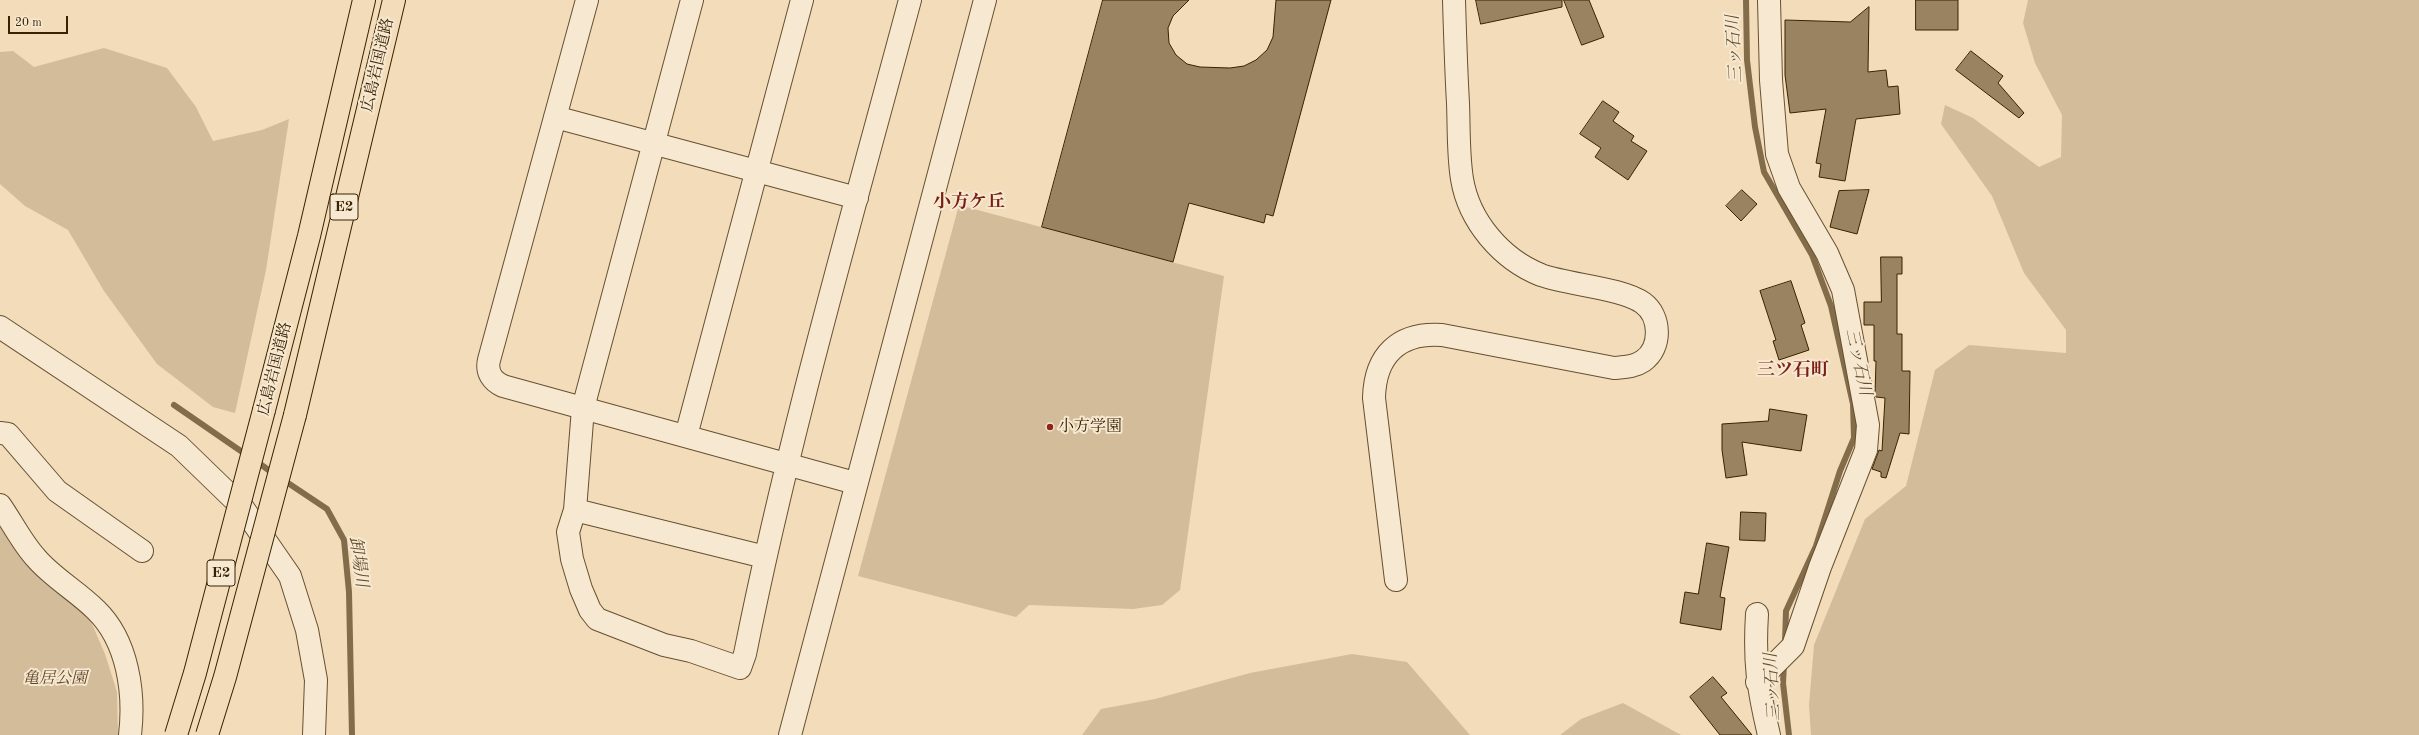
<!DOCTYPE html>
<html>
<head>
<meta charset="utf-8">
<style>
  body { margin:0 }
  #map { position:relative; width:2419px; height:735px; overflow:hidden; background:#f2dcb9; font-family:"Old Standard TT",serif }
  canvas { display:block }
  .scale { position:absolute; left:8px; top:16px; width:60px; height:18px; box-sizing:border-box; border:2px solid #3a2201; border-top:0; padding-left:5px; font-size:12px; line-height:14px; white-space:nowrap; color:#3a2201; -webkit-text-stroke:3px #f7e8d2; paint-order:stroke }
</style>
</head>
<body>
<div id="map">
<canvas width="2419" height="735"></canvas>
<div class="scale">20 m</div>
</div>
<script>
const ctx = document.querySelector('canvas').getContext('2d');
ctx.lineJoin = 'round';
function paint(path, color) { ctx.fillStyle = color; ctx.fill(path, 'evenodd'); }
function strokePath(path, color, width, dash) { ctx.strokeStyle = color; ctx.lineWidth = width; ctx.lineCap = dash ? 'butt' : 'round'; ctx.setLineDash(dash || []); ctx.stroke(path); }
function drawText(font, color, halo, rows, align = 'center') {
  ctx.font = font + ' "Old Standard TT","Noto Serif JP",serif'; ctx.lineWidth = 4; ctx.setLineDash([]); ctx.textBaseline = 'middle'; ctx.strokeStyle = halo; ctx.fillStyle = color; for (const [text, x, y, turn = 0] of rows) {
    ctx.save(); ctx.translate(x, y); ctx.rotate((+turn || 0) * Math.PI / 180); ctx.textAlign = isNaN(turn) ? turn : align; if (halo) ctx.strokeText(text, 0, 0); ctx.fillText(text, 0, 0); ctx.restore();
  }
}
paint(new Path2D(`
  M2028 0H2419V735H1811L1809 705 1814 645 1865 519 1906 486 1935 370 1969 345 2066 353V330L2024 273 1992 196 1941 124 1945 105 1973 118 2039 167 2061 157 2062 115 2035 63 2023 23Z
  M104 48 167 68 196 107 213 141 262 130 289 119 266 270 235 413 213 407 157 364 104 291 68 230 25 206 0 184V52L13 51 34 67Z
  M959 205 1224 276 1180 590 1162 605 1133 609 1029 605 1016 617 858 576Z
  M0 520 42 581 89 617 105 654 117 692 118 735H0Z
  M1352 654 1407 662 1470 735H1082L1101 709 1155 699 1250 673Z
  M1623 703 1681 735H1560L1581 719Z`), '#d3bc9a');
strokePath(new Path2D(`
  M1746 0 1747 60 1755 127 1764 172 1812 255 1831 306 1853 404 1854 438 1840 471 1816 546 1786 611 1785 642
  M174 405 248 456
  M256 461 274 474
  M282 479 327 509 344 540 349 592 352 735
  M1784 663 1783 683 1789 735`), '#836c4a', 6);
const building = new Path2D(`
  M1103 0H1189L1173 16 1168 28 1169 43 1176 55 1187 64 1200 67 1230 68 1244 66 1256 60 1267 50 1273 37 1276 0H1331L1273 216 1266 214 1264 223 1189 203 1173 262 1042 227Z
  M1476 0H1562V7L1481 24Z
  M1564 0H1589L1604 37 1582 45Z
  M1916 0H1958V30H1916Z
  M1869 7 1868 72 1886 70 1888 87 1898 86 1900 114 1856 119 1845 181 1819 177 1821 164 1816 163 1826 109 1790 113 1785 75V20L1850 22Z
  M1971 51 2003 76 1998 83 2024 113 2019 118 1956 70Z
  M1603 101 1619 112 1613 121 1634 136 1631 141 1647 151 1628 180 1595 157 1601 148 1580 134Z
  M1742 190 1757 204 1741 221 1726 206Z
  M1869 190 1857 234 1830 227 1839 191Z
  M1881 257H1902V274H1897V334H1902V371H1910L1909 434 1900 433 1886 478 1881 477V472L1872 469 1879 450 1882 451 1885 398 1876 397 1875 395 1876 361H1874V325H1864V302H1881Z
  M1791 281 1805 323 1801 325 1809 350 1779 360 1773 341 1776 340 1760 291Z
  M1770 409 1807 415 1801 451 1742 442 1747 475 1726 478 1722 450V424L1768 421Z
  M1741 512 1766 513 1765 541 1740 540Z
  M1707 543 1729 547 1720 597 1725 598 1721 630 1680 623 1685 592 1698 594Z
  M1713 677 1727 693 1721 697 1752 735H1720L1690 697Z`);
paint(building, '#9a8361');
strokePath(building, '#3a2201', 1);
const minor = new Path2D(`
  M587 0 489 360C486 372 492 381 503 386L855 483
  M692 0 583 408 575 510 568 532 572 559 581 589 590 610 597 619 664 645 691 651 740 668 745 654C789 434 852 217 910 0
  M555 117 857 198
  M0 327 179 446 243 508 290 576 307 630 316 680 314 735
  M0 433 8 434 57 491 142 551
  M686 436 802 0
  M0 505C12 522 22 543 36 558 53 578 77 591 96 610 128 641 135 693 130 735
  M575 510 765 557
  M1396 580 1374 398C1375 355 1399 332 1442 335L1614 368C1626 367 1634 367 1643 361 1662 348 1661 316 1643 303 1622 288 1569 285 1541 275 1501 259 1469 221 1462 179 1458 154 1459 128 1458 103 1456 69 1455 34 1454 0
  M1757 614C1754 662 1758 689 1769 735
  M1757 682 1793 646 1820 567 1866 450 1868 425 1843 290 1827 253 1789 188 1777 154 1771 80 1769 0
  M790 735 985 0`);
const highway = new Path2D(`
  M264 410 309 236 364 0
  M295 415 394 0`);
strokePath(minor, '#68502f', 24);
strokePath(highway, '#3a2201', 24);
strokePath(minor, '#f7e8d2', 22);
strokePath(highway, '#f2dcb9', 22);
const highwayBridge = new Path2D(`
  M176 735 195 673 264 410
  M207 735 225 677 295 415`);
strokePath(highwayBridge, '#3a2201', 24, []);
strokePath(highwayBridge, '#f2dcb9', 22);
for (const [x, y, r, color] of [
  [1050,427,4,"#8f2418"]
]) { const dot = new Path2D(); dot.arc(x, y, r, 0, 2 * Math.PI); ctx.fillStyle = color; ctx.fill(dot); strokePath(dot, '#f7e8d2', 1.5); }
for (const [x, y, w] of [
  [344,207,28],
  [221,573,28]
]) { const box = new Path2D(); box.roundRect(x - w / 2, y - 13, w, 26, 3); ctx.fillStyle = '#f7e8d2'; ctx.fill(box); strokePath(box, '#3a2201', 1); }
drawText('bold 15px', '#3a2201', null, [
  ["E2",344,207],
  ["E2",221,573]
]);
drawText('16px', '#3a2201', '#f7e8d2', [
  ["広島岩国道路",378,65,-77],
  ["広島岩国道路",275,369,-76]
]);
drawText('16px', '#3a2201', '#f7e8d2', [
  ["小方学園",1058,427]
], 'left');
drawText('italic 16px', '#604827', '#f7e8d2', [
  ["亀居公園",55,679]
]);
drawText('italic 17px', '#644d2b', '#f7e8d2', [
  ["三ッ石川",1735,49,-93],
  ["三ッ石川",1858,362,78],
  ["卸場川",358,562,82],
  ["三ッ石川",1773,687,-93]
]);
drawText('bold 18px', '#7a1f14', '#f7e8d2', [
  ["小方ケ丘",969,202],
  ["三ツ石町",1793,370]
]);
</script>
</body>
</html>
